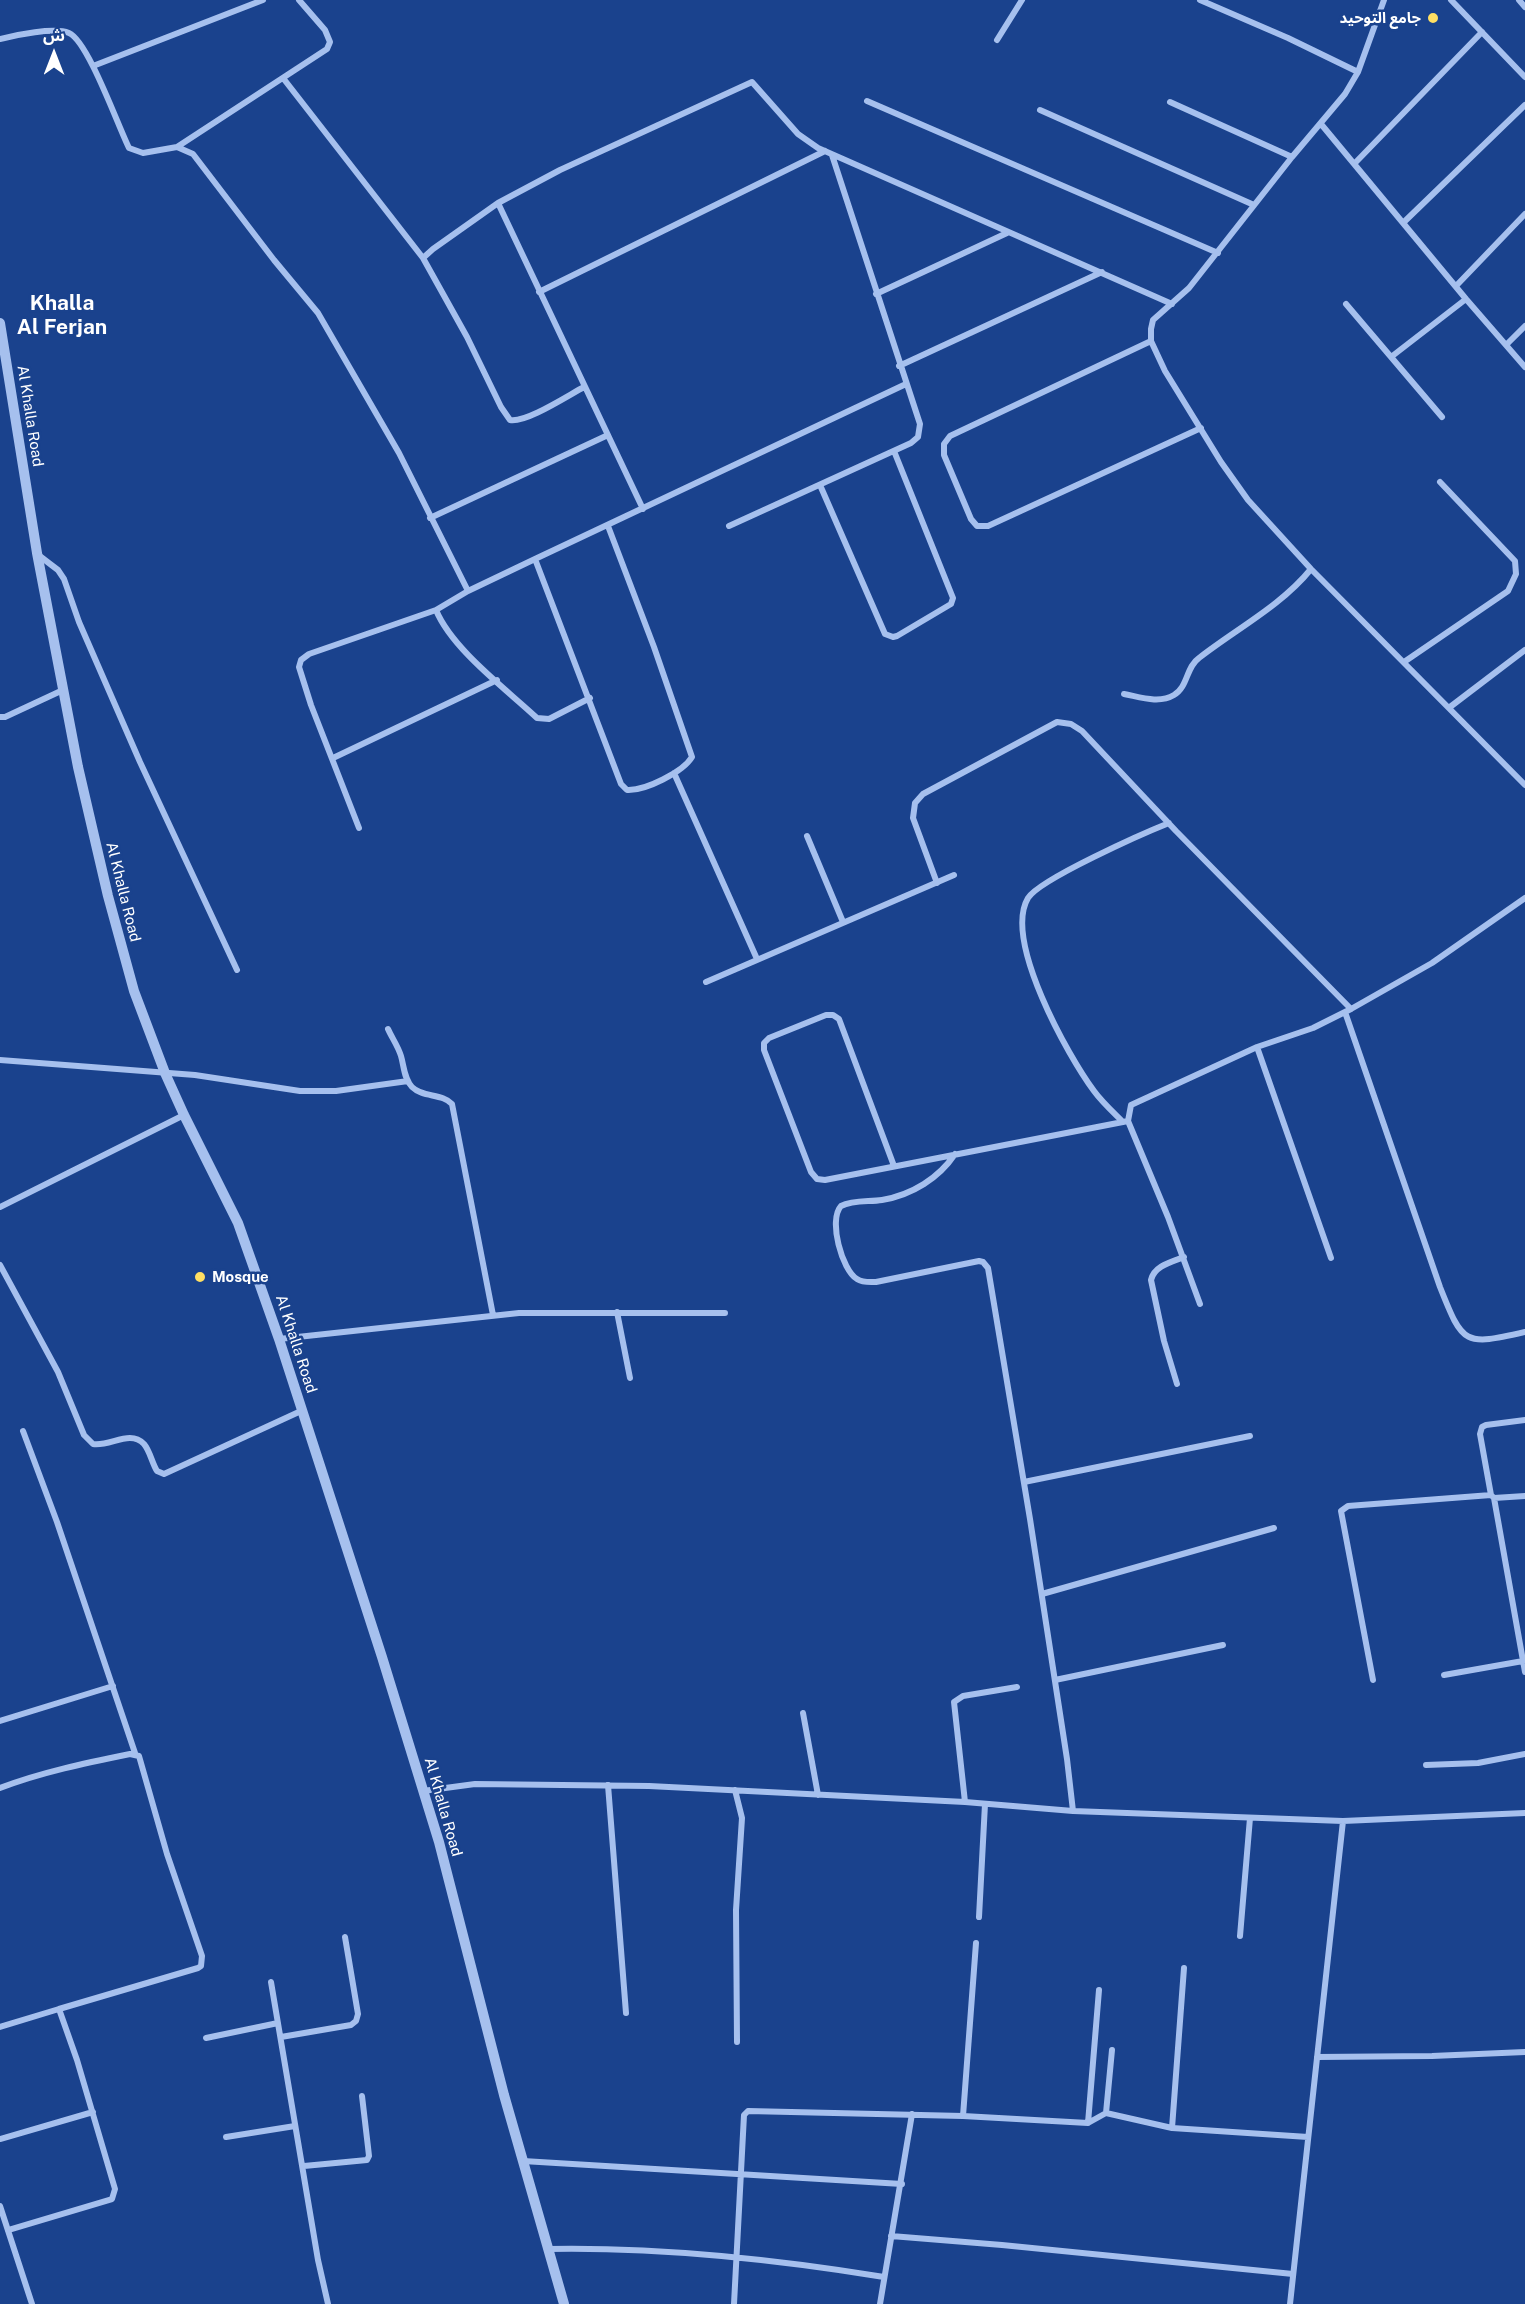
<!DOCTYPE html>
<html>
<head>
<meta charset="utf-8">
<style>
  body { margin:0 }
  #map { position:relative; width:1525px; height:2304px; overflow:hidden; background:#1a428d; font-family:"Public Sans","Noto Sans Arabic",sans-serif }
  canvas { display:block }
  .north { position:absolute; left:24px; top:24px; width:60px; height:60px; -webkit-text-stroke:4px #1a428d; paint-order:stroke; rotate:0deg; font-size:16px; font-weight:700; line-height:24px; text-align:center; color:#fff }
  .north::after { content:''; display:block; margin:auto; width:21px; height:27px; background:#fff; clip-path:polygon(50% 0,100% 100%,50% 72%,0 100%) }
</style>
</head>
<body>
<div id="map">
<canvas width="1525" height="2304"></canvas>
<div class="north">ش</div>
</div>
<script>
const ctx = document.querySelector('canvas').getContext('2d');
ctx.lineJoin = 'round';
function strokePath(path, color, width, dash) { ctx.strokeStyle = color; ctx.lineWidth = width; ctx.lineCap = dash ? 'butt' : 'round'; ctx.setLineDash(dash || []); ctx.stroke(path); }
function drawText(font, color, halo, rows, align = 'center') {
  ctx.font = font + ' "Public Sans","Noto Sans Arabic",sans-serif'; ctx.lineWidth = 5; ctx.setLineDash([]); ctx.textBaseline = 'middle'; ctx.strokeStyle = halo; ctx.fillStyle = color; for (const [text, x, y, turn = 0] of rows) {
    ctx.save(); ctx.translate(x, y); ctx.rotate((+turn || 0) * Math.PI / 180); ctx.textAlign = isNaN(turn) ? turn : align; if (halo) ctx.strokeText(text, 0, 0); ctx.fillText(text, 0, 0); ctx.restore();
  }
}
strokePath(new Path2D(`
  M1200 0 1288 38 1358 72
  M1384 0 1358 72 1345 94 1292 157 1189 288 1153 320 1151 329V341L1165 371 1221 462 1248 500 1311 569 1525 785
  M1451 0 1525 77
  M1519 0 1525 7
  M0 39C16 35 54 27 69 33 88 41 118 126 129 148L143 153 177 147 193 154 274 260 318 313 399 453 468 591
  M997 40 1022 0
  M93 66 263 0
  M283 78 423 258
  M867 101 1218 253
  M1170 102 1292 157
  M1040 110 1254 205
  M1321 124 1466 299 1525 367
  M177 147 327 49 330 42 325 30 299 0
  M1355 163 1482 32
  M498 203 643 509
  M1404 222 1525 105
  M1456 286 1525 214
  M539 292 825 151
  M876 294 1007 233
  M1346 304 1442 417
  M1151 341 950 436 944 444V455L971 519 977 526H988L1201 428
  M1506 345 1525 326
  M1391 357 1466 299
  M899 366 1102 272
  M584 387C567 396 526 423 510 420L501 407 467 337 423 258 433 249 498 203 560 170 752 82 798 134 818 148 1172 304
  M820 485 885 634 893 637 897 636 951 604 953 598 894 451
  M430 518 608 435
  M729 526 911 443 918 437 920 424 832 155
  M37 554 58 570 64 579 79 622 140 762 237 970
  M535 559 621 784 627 790C645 791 683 772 692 757L654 647 608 526
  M1404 662 1508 591 1516 574 1515 561 1440 482
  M1124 694C1140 697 1159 704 1174 695 1188 687 1186 667 1199 658 1236 629 1281 606 1311 569
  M590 698 549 719 537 718C506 689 452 649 436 610L468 591 535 559 906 384
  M1450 707 1525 650
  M0 717H5L63 690
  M333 758 497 680
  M674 773 757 959
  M359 828 311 705 299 667 301 660 309 654 436 610
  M807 836 843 922
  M937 883 913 818 915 803 923 794 1057 722 1071 724 1082 731 1176 831 1351 1009
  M706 982 954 875
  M1345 1012 1440 1287C1463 1345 1464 1346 1525 1332
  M388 1029C392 1038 398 1046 401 1056 404 1066 404 1079 412 1087 423 1098 442 1093 452 1104L493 1315
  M1257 1047 1331 1258
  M0 1060 195 1075 300 1091H336L408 1081
  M1122 1121C1113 1112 1102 1102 1094 1091 1068 1056 1003 940 1028 898 1040 879 1144 833 1169 823
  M955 1154C939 1178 912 1195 882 1200 869 1202 853 1200 841 1206 828 1220 842 1270 857 1279 863 1283 870 1282 876 1282L979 1261 983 1262 988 1268 1030 1519 1067 1759 1073 1811
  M894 1166 839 1019 833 1015H826L769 1038 764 1043V1050L811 1172 817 1179 825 1180 1128 1121
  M0 1207 184 1115
  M0 1265 58 1372 84 1435 93 1444C110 1447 130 1429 144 1444 150 1451 152 1463 157 1471L164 1474 301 1411
  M1200 1304 1168 1217 1128 1121 1131 1105 1257 1047 1313 1028 1351 1009 1432 963 1525 898
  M617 1312 630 1378
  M279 1339 519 1313H725
  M1177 1384 1164 1341 1151 1280C1154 1266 1171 1262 1184 1257
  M1525 1420 1486 1425 1482 1427 1480 1434 1491 1495 1494 1498 1525 1672
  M23 1431 57 1522 135 1753
  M1024 1482 1250 1436
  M1494 1498 1525 1496
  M1042 1594 1274 1528
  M1444 1675 1523 1661
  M1055 1680 1223 1645
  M1373 1680 1341 1511 1348 1506 1491 1495
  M803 1713 818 1795
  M0 1721 113 1686
  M1426 1765 1478 1763 1525 1754
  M608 1785 626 2013
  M0 1788C42 1772 86 1763 130 1754L139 1756 167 1854 202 1956 201 1966 198 1968 59 2009
  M735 1790 742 1818 736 1910 737 2042
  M423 1791 475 1784 649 1786 965 1802 1073 1811 1343 1821 1525 1813
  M965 1802 954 1702 963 1696 1017 1687
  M979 1917 985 1804
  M1240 1936 1250 1818
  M271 1982 318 2260 328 2304
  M0 2027 59 2009 77 2060 115 2189 112 2199 8 2230
  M281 2037 351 2025 356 2021 358 2014 345 1937
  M206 2038 278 2023
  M1317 2057 1432 2056 1525 2052
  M1106 2113 1112 2050
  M963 2116 976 1943
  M1088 2123 1099 1990
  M1172 2128 1184 1968
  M226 2137 295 2126
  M0 2139 93 2112
  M523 2161 902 2184
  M304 2166 367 2160 369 2156 368 2147 362 2096
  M0 2206 32 2304
  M891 2236 1002 2245 1293 2274
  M548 2249C660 2247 773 2259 884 2277
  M734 2304 744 2115 748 2111 963 2116 1088 2123 1106 2113 1172 2128 1308 2137
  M880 2304 912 2114
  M1290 2304 1343 1821`), '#a6c0ee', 6);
strokePath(new Path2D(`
  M0 323 37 553 78 767 108 896 134 991 165 1073 184 1115 238 1223 279 1339 382 1657 439 1842 504 2095 564 2304`), '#a6c0ee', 10);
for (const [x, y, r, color] of [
  [1433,18,6,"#ffdf63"],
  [200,1277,6,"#ffdf63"]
]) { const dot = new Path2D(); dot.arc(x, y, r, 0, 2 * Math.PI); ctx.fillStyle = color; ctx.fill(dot); strokePath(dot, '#1a428d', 2); }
drawText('bold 15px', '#fff', '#1a428d', [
  ["جامع التوحيد",1421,18],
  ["Mosque",212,1277,"left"]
], 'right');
drawText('15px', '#fff', '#1a428d', [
  ["Al Khalla Road",30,416,81],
  ["Al Khalla Road",123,892,76],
  ["Al Khalla Road",296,1344,72],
  ["Al Khalla Road",443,1807,74]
]);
drawText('bold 21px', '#fff', '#1a428d', [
  ["Khalla",62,304],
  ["Al Ferjan",62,328]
]);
</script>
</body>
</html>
